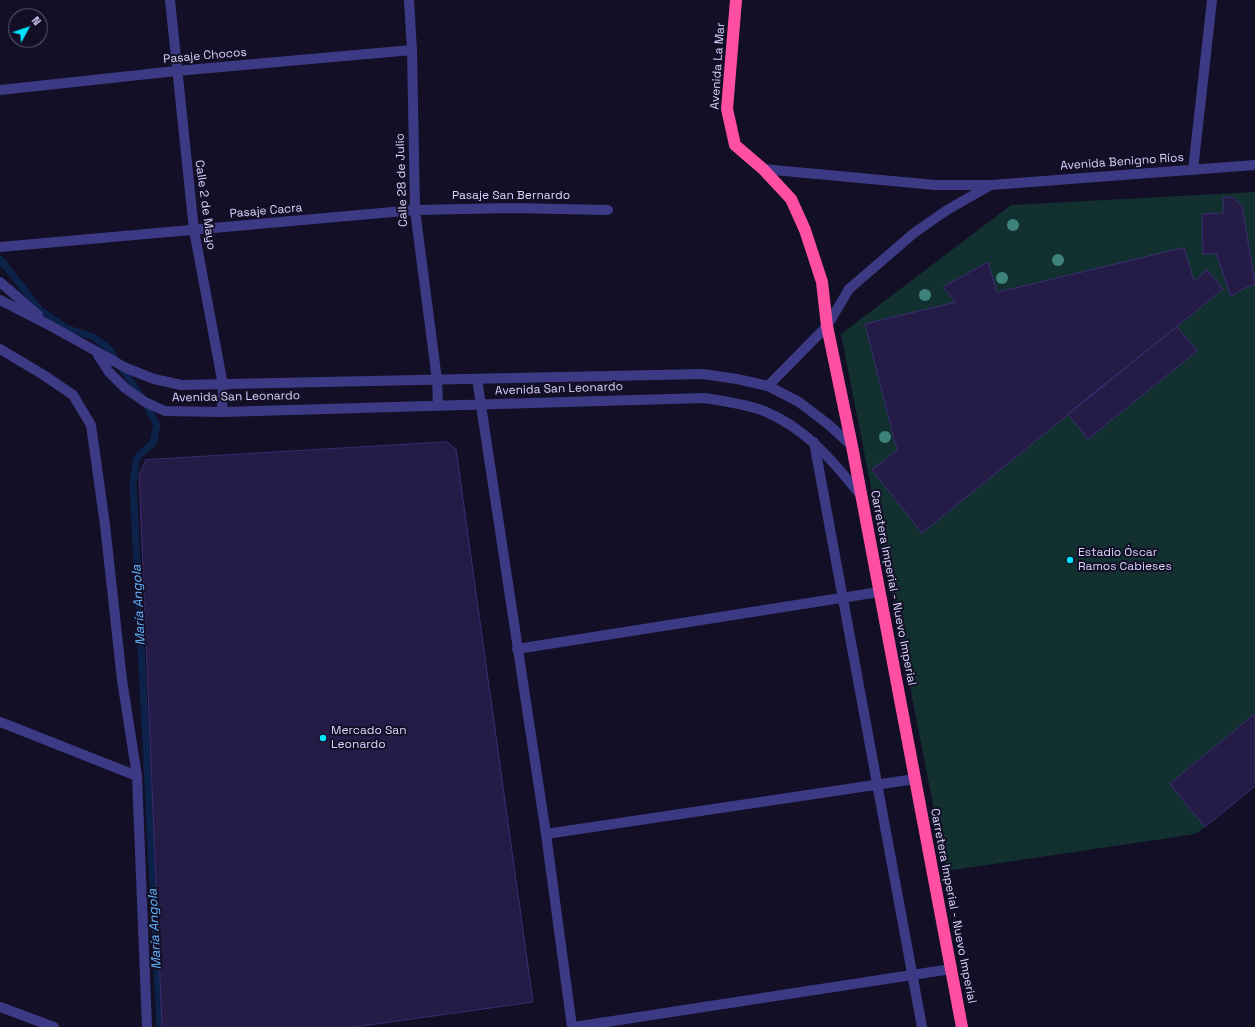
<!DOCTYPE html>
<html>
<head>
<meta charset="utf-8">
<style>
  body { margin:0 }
  #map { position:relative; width:1255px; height:1027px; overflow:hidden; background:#130f26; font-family:"Space Grotesk",sans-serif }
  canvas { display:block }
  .north { position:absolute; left:8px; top:8px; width:40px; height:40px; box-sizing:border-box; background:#130f26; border:1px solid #625e7d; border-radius:50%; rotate:50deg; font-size:11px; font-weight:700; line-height:16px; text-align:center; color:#d9d4ff }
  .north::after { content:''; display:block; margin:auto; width:14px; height:18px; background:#00e5ff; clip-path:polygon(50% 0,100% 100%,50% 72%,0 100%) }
</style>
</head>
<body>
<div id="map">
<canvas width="1255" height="1027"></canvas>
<div class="north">N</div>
</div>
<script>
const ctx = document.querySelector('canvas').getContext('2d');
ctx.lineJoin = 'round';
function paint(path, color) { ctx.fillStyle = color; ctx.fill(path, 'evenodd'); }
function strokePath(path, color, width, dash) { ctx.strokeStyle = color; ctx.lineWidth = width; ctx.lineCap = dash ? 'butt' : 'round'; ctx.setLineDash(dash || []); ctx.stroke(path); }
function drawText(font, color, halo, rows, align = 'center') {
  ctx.font = font + ' "Space Grotesk",sans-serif'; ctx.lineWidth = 4; ctx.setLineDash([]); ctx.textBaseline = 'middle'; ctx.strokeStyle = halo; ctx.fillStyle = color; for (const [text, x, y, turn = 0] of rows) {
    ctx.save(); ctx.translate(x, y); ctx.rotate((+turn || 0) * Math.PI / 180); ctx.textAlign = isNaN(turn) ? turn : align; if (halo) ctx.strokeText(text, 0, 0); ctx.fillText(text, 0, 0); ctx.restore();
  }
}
paint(new Path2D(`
  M1255 192V786L1196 834 946 871 841 334 1011 205Z`), '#12302f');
strokePath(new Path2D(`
  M0 259 40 310 66 328 93 337 108 348 145 402 157 426 153 443 139 455 136 461 133 485 160 1027`), '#0c2248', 7);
const building = new Path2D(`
  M1233 197 1242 206 1255 284 1243 289 1231 296 1216 253 1203 254 1202 214 1224 213 1223 198Z
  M1184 248 1194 281 1207 270 1223 289 922 533 872 470 897 450 865 324 956 302 943 287 988 262 997 292Z
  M1177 327 1197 351 1088 439 1068 414Z
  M447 442 456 449 533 1002 355 1027H162L139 474 146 460Z
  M1255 714V786L1205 827 1170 784Z`);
paint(building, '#241b47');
strokePath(building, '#3b2d73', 1);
strokePath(new Path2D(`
  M170 0 194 230 223 385 222 412
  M409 0 412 50 415 210 437 380 438 405
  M0 90 176 71 412 50
  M763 169 935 185H991L1255 165
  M1193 170 1212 0
  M0 247 415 210 512 208 608 210
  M0 282 38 315
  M0 300 49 325 126 368 154 379 181 385 703 374 737 379 768 386 799 402 829 425 852 446
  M0 349 42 374 73 395 91 425 105 525 122 680 137 776 147 1027
  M98 355 109 372 125 388 145 402 165 411 222 412 704 398C724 401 745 404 764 411 806 428 834 462 862 497
  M477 379 546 834 572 1027
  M768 386 827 326 849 289 914 233 947 210 989 186
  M814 442 922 1027
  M517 649 879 592
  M0 722 137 776
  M546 834 915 779
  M0 1007 54 1027
  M574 1027 951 969`), '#3d3a85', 10);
strokePath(new Path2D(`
  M736 0 727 109 735 145 763 169 791 199 805 230 822 282 827 326 852 446 962 1027`), '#ff4fa3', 12);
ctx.fillStyle = '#3d827b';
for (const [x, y] of [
  [1013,225],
  [1058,260],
  [1002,278],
  [925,295],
  [885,437]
]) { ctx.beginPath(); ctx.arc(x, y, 6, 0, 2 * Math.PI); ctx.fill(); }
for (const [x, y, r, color] of [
  [1070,560,4,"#00e5ff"],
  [323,738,4,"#00e5ff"]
]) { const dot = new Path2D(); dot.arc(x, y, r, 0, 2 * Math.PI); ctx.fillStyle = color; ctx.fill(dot); strokePath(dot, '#130f26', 1.5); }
drawText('12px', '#d9d4ff', '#130f26', [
  ["Pasaje Chocos",205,56,-5],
  ["Avenida La Mar",718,66,-86],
  ["Avenida Benigno Ríos",1122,162,-4],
  ["Calle 28 de Julio",402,180,-92],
  ["Pasaje San Bernardo",511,196],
  ["Calle 2 de Mayo",205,205,82],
  ["Pasaje Cacra",266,211,-5],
  ["Avenida San Leonardo",559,389,-2],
  ["Avenida San Leonardo",236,397,-1],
  ["Carretera Imperial - Nuevo Imperial",893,588,79],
  ["Carretera Imperial - Nuevo Imperial",953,906,79]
]);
drawText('12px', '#d9d4ff', '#130f26', [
  ["Estadio Óscar",1078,553],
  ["Ramos Cabieses",1078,567],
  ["Mercado San",331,731],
  ["Leonardo",331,745]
], 'left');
drawText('italic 13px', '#62b6ff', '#130f26', [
  ["María Angola",139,605,-93],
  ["María Angola",155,929,-93]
]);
</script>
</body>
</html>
